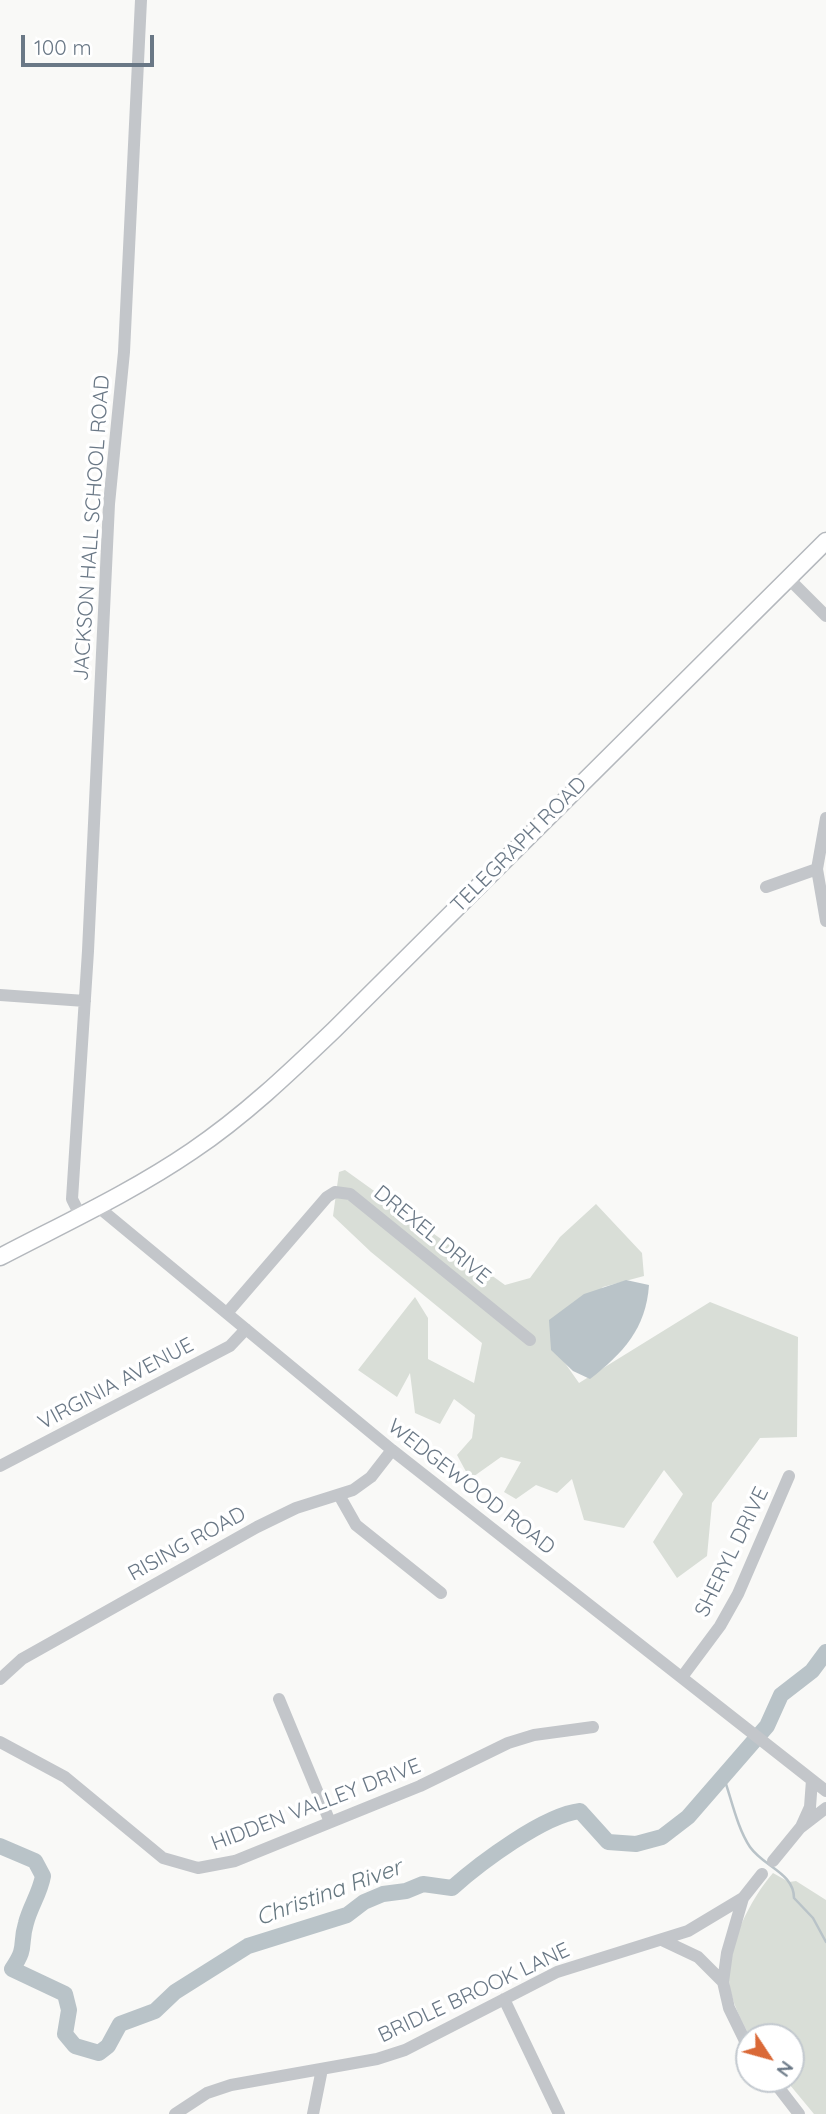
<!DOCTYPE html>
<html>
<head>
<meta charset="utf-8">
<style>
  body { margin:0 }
  #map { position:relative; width:826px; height:2114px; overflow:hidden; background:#f9f9f7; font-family:Quicksand,sans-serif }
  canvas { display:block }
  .north { position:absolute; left:735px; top:2023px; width:70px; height:70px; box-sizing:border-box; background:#fff; border:2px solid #c3c9cf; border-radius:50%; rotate:126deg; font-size:19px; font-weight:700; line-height:28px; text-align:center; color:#6a7886 }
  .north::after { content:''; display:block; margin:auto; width:24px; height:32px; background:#da6937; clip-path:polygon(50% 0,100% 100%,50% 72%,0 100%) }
  .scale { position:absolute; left:21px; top:35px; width:133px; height:32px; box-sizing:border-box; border:4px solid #6a7886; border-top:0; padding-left:9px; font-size:21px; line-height:24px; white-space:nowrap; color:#6a7886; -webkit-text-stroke:5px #fff; paint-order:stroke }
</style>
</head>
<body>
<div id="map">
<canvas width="826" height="2114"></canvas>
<div class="north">N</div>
<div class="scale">100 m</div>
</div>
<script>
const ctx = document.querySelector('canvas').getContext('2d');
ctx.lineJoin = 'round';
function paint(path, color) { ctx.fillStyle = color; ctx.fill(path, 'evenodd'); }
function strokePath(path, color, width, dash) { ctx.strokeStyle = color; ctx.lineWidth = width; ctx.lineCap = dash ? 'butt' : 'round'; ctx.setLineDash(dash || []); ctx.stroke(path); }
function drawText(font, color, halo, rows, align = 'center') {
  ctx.font = font + ' Quicksand,sans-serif'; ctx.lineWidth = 7; ctx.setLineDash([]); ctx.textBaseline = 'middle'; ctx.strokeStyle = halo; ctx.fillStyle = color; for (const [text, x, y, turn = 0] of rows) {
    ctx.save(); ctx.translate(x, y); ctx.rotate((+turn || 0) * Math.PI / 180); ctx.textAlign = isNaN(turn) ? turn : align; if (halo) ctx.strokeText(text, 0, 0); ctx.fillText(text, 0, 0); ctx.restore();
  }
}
paint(new Path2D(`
  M345 1170 505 1285 530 1278 560 1237 596 1204 642 1253 644 1276 603 1287 551 1343 579 1383 710 1302 798 1337 797 1437 760 1438 712 1503 707 1556 677 1578 653 1542 683 1494 664 1470 624 1528 584 1520 572 1479 557 1493 536 1485 516 1499 504 1492 521 1462 501 1457 470 1479 457 1455 472 1438 475 1415 454 1399 440 1424 415 1413 410 1373 397 1397 358 1370 415 1297 428 1318V1359L474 1383 482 1343 371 1252 333 1216 339 1172Z
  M773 1873 789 1882 796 1881 826 1900V2114H814L785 2079H791V2037H750C741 2019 731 2002 729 1981 726 1947 751 1898 773 1873Z`), '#d9ded7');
paint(new Path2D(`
  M626 1280 649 1285C646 1329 623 1353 590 1379L573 1371 551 1350 549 1320 584 1294Z`), '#b9c3c8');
strokePath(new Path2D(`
  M723 1775C731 1797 737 1828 750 1847 764 1867 794 1873 794 1898L813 1918 826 1942`), '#b9c3c8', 2.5);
strokePath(new Path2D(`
  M0 1846 35 1861 43 1876C40 1893 30 1907 26 1923 19 1946 28 1946 12 1969L65 1994 69 2010 65 2034 75 2046 99 2053 108 2046 120 2024 155 2011 175 1992 248 1946 347 1915 364 1902 383 1894 406 1891 423 1884 452 1888C480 1863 544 1815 580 1811L608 1842 636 1844 662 1837 688 1817 767 1726 781 1695 812 1671 826 1652`), '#b9c3c8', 16);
const major = new Path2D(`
  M0 1257C65 1223 132 1192 192 1151 244 1116 289 1073 334 1030L826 541`);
strokePath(major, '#b4b8bd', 19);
strokePath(new Path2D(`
  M788 578 826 616
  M826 818 817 869 826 921
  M766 887 817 869
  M0 995 85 1001
  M97 1206 392 1450 826 1791
  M80 1215 72 1199 88 951 109 504 124 352 141 0
  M227 1313 327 1197 335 1192 350 1194 530 1340
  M0 1466 230 1346 246 1329
  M339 1495 356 1525 441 1593
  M682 1677 720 1626 738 1594 789 1476
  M0 1679 22 1659 257 1527 296 1508 353 1490 371 1477 392 1450
  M279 1699 330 1822
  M0 1742 65 1777 163 1858 198 1868 235 1861 420 1786 508 1743 534 1735 593 1727
  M801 1827 810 1807 812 1780
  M773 1861 800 1828 826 1808
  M662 1940 698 1957 723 1982
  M504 1999 559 2114
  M749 2049 729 2008 723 1982 727 1953 743 1898 762 1874
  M772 2079 799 2114
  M175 2114 207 2093 231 2085 377 2059 405 2050 557 1972 688 1931 743 1898
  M313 2114 322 2069`), '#c3c6ca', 12);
strokePath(major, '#fff', 16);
drawText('21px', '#6a7886', '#fff', [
  ["JACKSON HALL SCHOOL ROAD",92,528,-86],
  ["TELEGRAPH ROAD",519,845,-45],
  ["DREXEL DRIVE",432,1235,39],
  ["VIRGINIA AVENUE",116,1384,-28],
  ["WEDGEWOOD ROAD",471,1487,38],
  ["RISING ROAD",187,1544,-29],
  ["SHERYL DRIVE",732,1552,-64],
  ["HIDDEN VALLEY DRIVE",316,1805,-21],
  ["BRIDLE BROOK LANE",474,1993,-25]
]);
drawText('italic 23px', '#667881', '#fff', [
  ["Christina River",329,1893,-20]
]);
</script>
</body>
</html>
